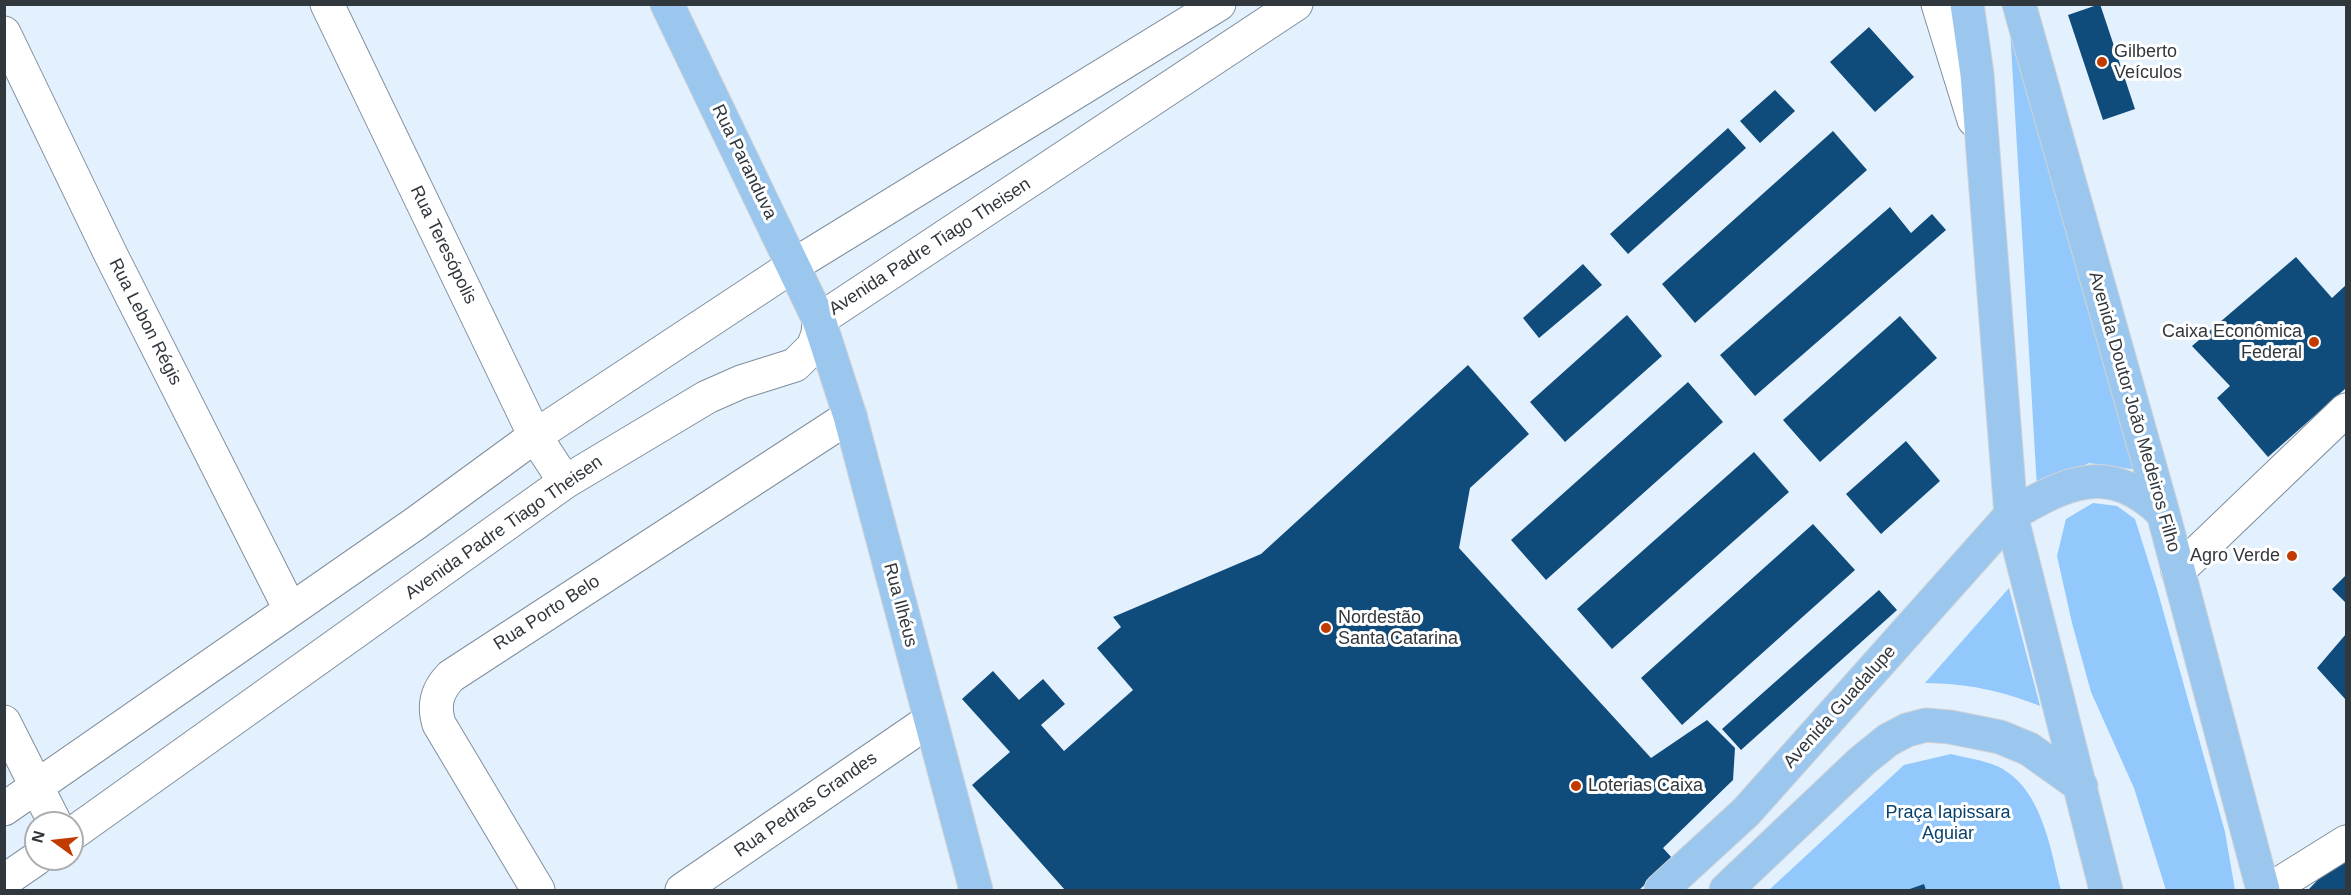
<!DOCTYPE html>
<html>
<head>
<meta charset="utf-8">
<style>
  body { margin:0 }
  #map { position:relative; width:2351px; height:895px; overflow:hidden; background:#e3f0fd; font-family:Helvetica,sans-serif }
  canvas { display:block }
  .frame { position:absolute; inset:0; border:6px solid #30373d; pointer-events:none }
  .north { position:absolute; left:24px; top:811px; width:60px; height:60px; box-sizing:border-box; background:#fff; border:2px solid #acafb1; border-radius:50%; rotate:285deg; font-size:16px; font-weight:700; line-height:24px; text-align:center; color:#30373d }
  .north::after { content:''; display:block; margin:auto; width:21px; height:27px; background:#c13a00; clip-path:polygon(50% 0,100% 100%,50% 72%,0 100%) }
</style>
</head>
<body>
<div id="map">
<canvas width="2351" height="895"></canvas>
<div class="frame"></div>
<div class="north">N</div>
</div>
<script>
const ctx = document.querySelector('canvas').getContext('2d');
ctx.lineJoin = 'round';
function paint(path, color) { ctx.fillStyle = color; ctx.fill(path, 'evenodd'); }
function strokePath(path, color, width, dash) { ctx.strokeStyle = color; ctx.lineWidth = width; ctx.lineCap = dash ? 'butt' : 'round'; ctx.setLineDash(dash || []); ctx.stroke(path); }
function drawText(font, color, halo, rows, align = 'center') {
  ctx.font = font + ' Helvetica,sans-serif'; ctx.lineWidth = 6; ctx.setLineDash([]); ctx.textBaseline = 'middle'; ctx.strokeStyle = halo; ctx.fillStyle = color; for (const [text, x, y, turn = 0] of rows) {
    ctx.save(); ctx.translate(x, y); ctx.rotate((+turn || 0) * Math.PI / 180); ctx.textAlign = isNaN(turn) ? turn : align; if (halo) ctx.strokeText(text, 0, 0); ctx.fillText(text, 0, 0); ctx.restore();
  }
}
paint(new Path2D(`
  M2009 11 2145 471 2089 463 2037 488Z
  M2093 503 2117 506 2135 519 2157 589 2225 832 2235 890H2166L2134 788 2091 692 2072 623 2057 556 2066 519Z
  M2009 588 2040 706C1999 690 1969 684 1925 683Z
  M1951 754C1966 758 1983 760 1997 766 2042 787 2050 848 2061 890H1769L1904 765Z`), '#92c8fb');
paint(new Path2D(`
  M2100 4 2135 109 2103 120 2068 15Z
  M1869 27 1914 77 1875 112 1830 62Z
  M1775 90 1795 111 1760 143 1740 121Z
  M1728 128 1746 148 1628 254 1610 234Z
  M1833 131 1867 170 1695 323 1662 284Z
  M1890 207 1911 233 1932 214 1946 230 1755 396 1720 355Z
  M2296 257 2332 298 2346 285V388L2268 457 2217 398 2230 386 2192 346Z
  M1583 264 1602 285 1539 338 1523 318Z
  M1627 315 1662 356 1565 442 1530 402Z
  M1900 316 1937 358 1820 462 1783 420Z
  M1468 365 1529 434 1470 488 1459 548 1651 758 1707 720 1735 748 1733 780 1663 848 1673 859 1639 890H1065L972 785 1010 752 962 699 993 671 1019 700 1043 679 1065 704 1041 725 1064 751 1133 690 1097 648 1121 627 1113 617 1261 554Z
  M1688 382 1723 422 1546 580 1511 540Z
  M1906 441 1940 481 1881 534 1846 494Z
  M1754 452 1789 492 1612 649 1577 609Z
  M1813 524 1855 570 1682 725 1641 678Z
  M2346 575V603L2332 589Z
  M1879 590 1897 610 1741 750 1722 729Z
  M2346 634V700L2317 668Z
  M2340 857 2346 863V890H2308Z
  M1924 884 1926 890H1907Z`), '#104c7b');
const minor = new Path2D(`
  M327 4 535 436 565 482
  M1938 4 1974 120
  M4 33 111 255 290 609
  M2178 571 2346 410
  M4 722 55 823
  M4 809 416 523 535 436 794 265 1219 4
  M72 834 565 482 707 397 741 382 795 365 813 347 818 334 819 320 1296 4
  M4 881 36 859
  M538 890 439 724C433 705 437 690 451 676L850 416
  M682 890 930 720
  M2269 890 2346 842`);
const major = new Path2D(`
  M667 4 819 320 850 416 976 890
  M1967 4 1977 74 2011 515 2106 890
  M2019 4 2163 513 2263 890
  M1661 890 1746 812 2011 515C2067 482 2109 461 2163 513
  M1726 890 1862 761 1888 740 1907 730 1926 725 1950 727 2000 737 2029 749 2081 786`);
strokePath(minor, '#808f9e', 35);
strokePath(major, '#d1d3d4', 35);
strokePath(minor, '#fff', 33);
strokePath(major, '#9bc7ef', 33);
for (const [x, y, r, color] of [
  [2102,62,6,"#c13a00"],
  [2314,342,6,"#c13a00"],
  [2292,556,6,"#c13a00"],
  [1326,628,6,"#c13a00"],
  [1576,786,6,"#c13a00"]
]) { const dot = new Path2D(); dot.arc(x, y, r, 0, 2 * Math.PI); ctx.fillStyle = color; ctx.fill(dot); strokePath(dot, '#fff', 2); }
drawText('18px', '#30373d', '#fff', [
  ["Gilberto",2114,52],
  ["Veículos",2114,73],
  ["Caixa Econômica",2302,332,"right"],
  ["Federal",2302,353,"right"],
  ["Agro Verde",2280,556,"right"],
  ["Nordestão",1338,618],
  ["Santa Catarina",1338,639],
  ["Loterias Caixa",1588,786]
], 'left');
drawText('18px', '#30373d', '#fff', [
  ["Rua Paranduva",744,162,64],
  ["Rua Teresópolis",443,245,64],
  ["Avenida Padre Tiago Theisen",930,247,-33],
  ["Rua Lebon Régis",145,322,63],
  ["Avenida Doutor João Medeiros Filho",2134,412,74],
  ["Avenida Padre Tiago Theisen",504,528,-35],
  ["Rua Ilhéus",900,605,75],
  ["Rua Porto Belo",547,613,-33],
  ["Avenida Guadalupe",1840,707,-48],
  ["Rua Pedras Grandes",806,805,-35]
]);
drawText('18px', '#09416c', '#fff', [
  ["Praça Iapissara",1948,813],
  ["Aguiar",1948,834]
]);
</script>
</body>
</html>
